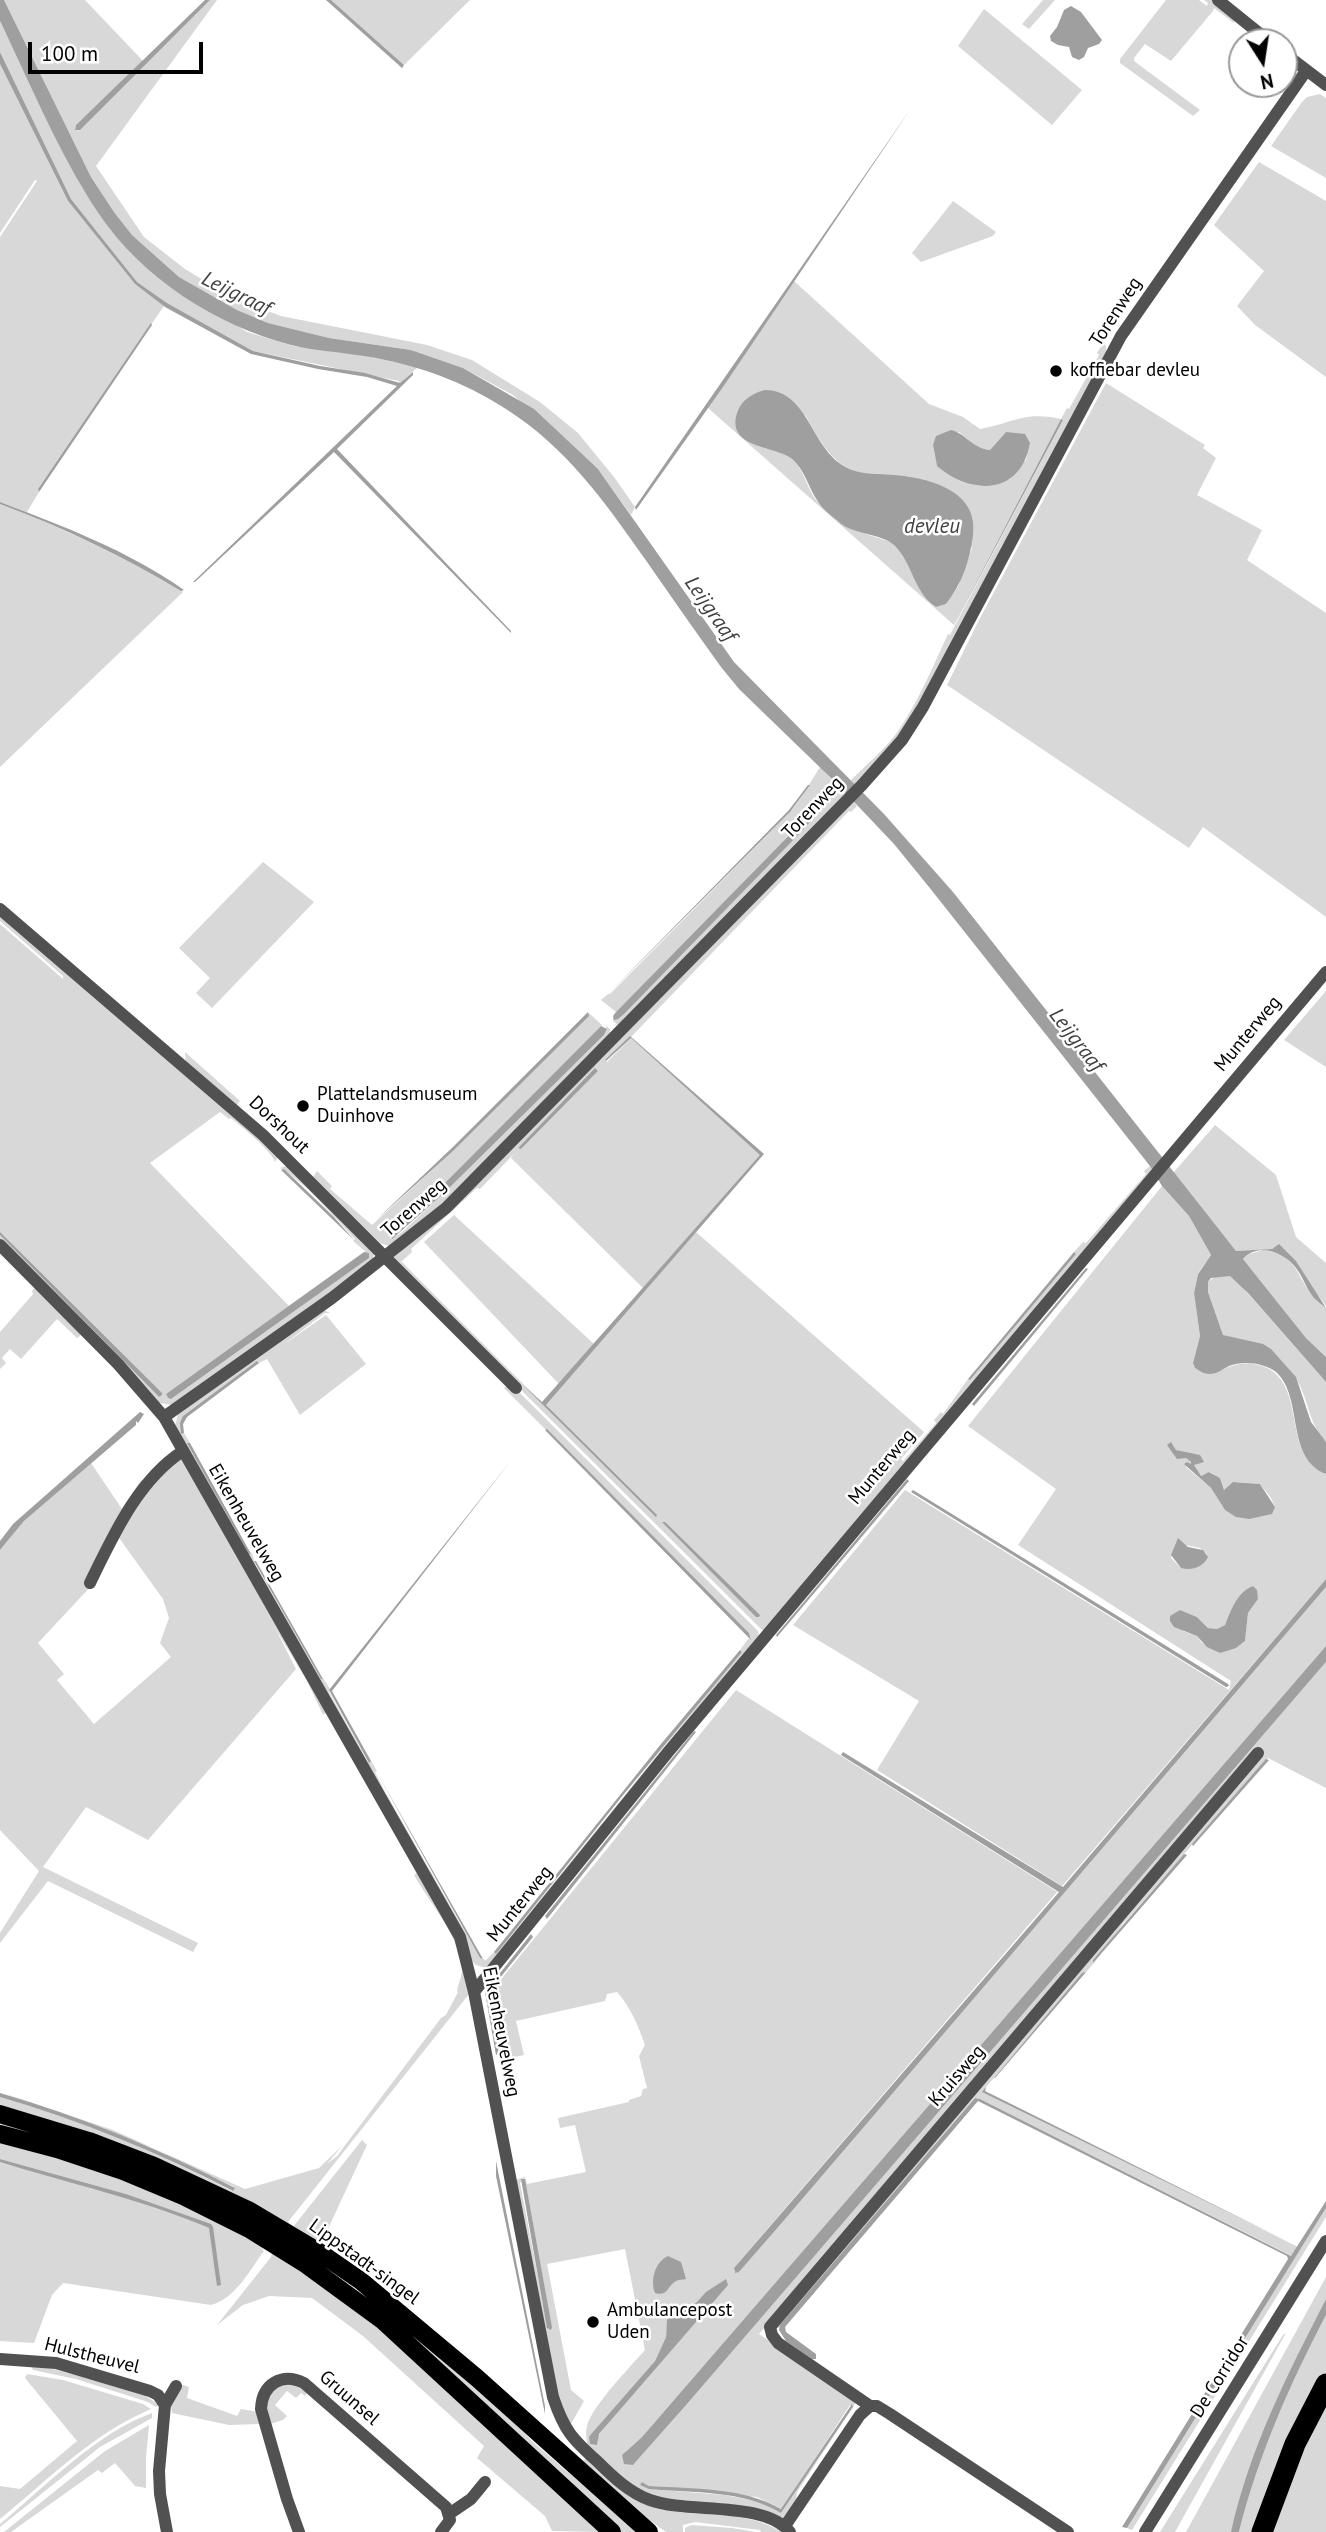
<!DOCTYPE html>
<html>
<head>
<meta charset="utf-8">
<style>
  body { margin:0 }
  #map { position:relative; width:1326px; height:2532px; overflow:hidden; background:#fff; font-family:"PT Sans",sans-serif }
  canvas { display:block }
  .north { position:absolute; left:1228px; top:28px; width:70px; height:70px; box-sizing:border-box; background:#fff; border:2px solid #999; border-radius:50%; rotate:168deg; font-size:19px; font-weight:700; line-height:28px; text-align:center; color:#000 }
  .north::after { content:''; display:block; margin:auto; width:24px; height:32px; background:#000; clip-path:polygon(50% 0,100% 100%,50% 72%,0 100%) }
  .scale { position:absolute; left:28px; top:42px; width:175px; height:32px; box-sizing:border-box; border:4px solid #000; border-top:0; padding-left:9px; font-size:21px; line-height:24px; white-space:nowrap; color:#000; -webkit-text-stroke:5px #fff; paint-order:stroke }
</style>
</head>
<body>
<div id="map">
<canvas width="1326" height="2532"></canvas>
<div class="north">N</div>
<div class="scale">100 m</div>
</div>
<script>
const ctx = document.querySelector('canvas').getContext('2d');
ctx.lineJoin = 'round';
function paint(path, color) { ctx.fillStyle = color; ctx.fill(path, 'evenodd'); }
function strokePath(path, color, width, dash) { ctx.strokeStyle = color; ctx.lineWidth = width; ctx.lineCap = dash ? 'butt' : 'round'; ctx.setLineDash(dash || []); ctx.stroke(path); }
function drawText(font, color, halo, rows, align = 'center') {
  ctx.font = font + ' "PT Sans",sans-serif'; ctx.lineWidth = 5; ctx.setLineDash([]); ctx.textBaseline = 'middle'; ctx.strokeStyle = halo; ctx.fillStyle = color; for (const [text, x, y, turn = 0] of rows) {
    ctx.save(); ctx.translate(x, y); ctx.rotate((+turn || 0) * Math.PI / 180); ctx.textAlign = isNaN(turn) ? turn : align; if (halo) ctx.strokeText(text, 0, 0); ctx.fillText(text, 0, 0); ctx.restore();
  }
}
paint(new Path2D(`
  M4 0H85L143 61 76 125 75 129 78 131 210 0H217L96 166 144 237 185 269 233 298 281 316 427 345 472 360 540 402 578 433 614 477 635 507 631 515 598 469 513 395 463 368 411 350 329 338 268 323 237 310 179 277 132 235 114 212 91 177Z
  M331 0H470L404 65Z
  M1043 0H1055L1029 29 1022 24Z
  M1166 0H1199L1207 6 1208 3 1204 0H1212L1235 19 1234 23 1214 8 1213 11 1171 61 1145 44 1134 58V61L1200 110 1193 116 1120 63V59Z
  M984 9 1082 90 1052 125 958 46Z
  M0 21 82 187 110 229 146 266 247 332 293 346 362 355 418 367 399 384V381L253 351 167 303 137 282 71 199 0 52Z
  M0 64 68 201 135 284 164 306 38 489 39 492 27 512 0 502V237L37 181 35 180 0 233Z
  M1320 94 1326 98V178L1271 146 1302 102 1307 97Z
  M1259 162 1326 201V377L1255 325 1237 306 1264 271 1214 225Z
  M953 201 996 232 993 236 921 262 912 253Z
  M794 281 929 404 963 417 980 429C1014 423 1024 411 1061 419L1067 408 1069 409 1099 355 1097 353 1103 343 1106 346V353L914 717 856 786 851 780C866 765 882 752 896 734 918 703 933 666 948 634L950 635 1063 420 1061 419 954 625 708 408ZM805 415C824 447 835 473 877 475L972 548 958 587 946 604 936 607C911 588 914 562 894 545 887 539 877 538 869 535 858 530 826 510 818 502 806 489 805 468 789 457 774 447 753 448 740 434ZM959 432 978 448 990 450 1006 432 1030 443 1026 460C980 492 987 494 937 466L933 445Z
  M1106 383 1205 445 1203 448 1216 458 1197 495 1262 530 1247 560 1326 613V917L1203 827 1189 848 947 685 979 620Z
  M0 504C64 528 124 557 183 592L0 767Z
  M820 767 833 781 809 815 616 1012 601 1000 608 994H610L790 812C803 797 809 784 820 767Z
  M838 786 848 795 618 1025 613 1021V1016V1018L618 1019 805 828Z
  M853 800 857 806 849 814 851 812 849 811 632 1036 605 1061 607 1062 631 1038 761 1155 643 1288 511 1158 514 1154 480 1189 477 1188 411 1249 412 1252 400 1263 402 1262C486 1348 570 1430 657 1515L546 1405 696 1232 924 1432 901 1459 903 1461 936 1423 934 1420 941 1412 943 1414 968 1379 970 1380 1076 1254 1074 1252 1083 1242 1086 1243 1146 1174 1144 1171 1150 1166 1154 1172 763 1631 517 1386 393 1258ZM595 1069 598 1071 521 1149 518 1148Z
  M263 862 314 902 212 1008 196 993 210 978 179 948Z
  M0 913 215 1096 278 1157 275 1162C271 1150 243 1128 231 1118L229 1119 220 1112 150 1163 289 1306 166 1394 168 1398 171 1399 369 1258 366 1252 353 1241 355 1239C337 1220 301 1178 280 1168L289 1165 374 1254 371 1265 172 1405 159 1403 0 1239V1235L159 1397 161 1395 0 1232V924L63 979V976L0 921Z
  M1326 991V1067L1284 1040Z
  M589 1013 602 1025 428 1200 389 1233 391 1239 402 1232 442 1195 604 1035 607 1030 605 1025 610 1029V1033L436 1211 389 1246 380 1243 313 1177 317 1171 332 1186 330 1189 372 1225 452 1152Z
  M185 1052 240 1101 236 1106 186 1064Z
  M1215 1125 1276 1175 1296 1237 1326 1263V1306L1309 1284 1296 1261 1279 1245 1272 1249 1236 1251 1173 1173Z
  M1162 1186 1189 1216 1211 1255 1198 1273 1194 1293 1200 1336 1193 1363 1195 1368 1213 1374C1230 1366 1240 1361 1259 1365 1310 1378 1279 1457 1326 1474V1579L769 2227 734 2268V2272H739L780 2225 1326 1587V1646L642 2437 626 2451 630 2465H633L687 2404 1326 1662V1788L1268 1758 1123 1924 1094 1963 986 2087 985 2092 1298 2247 1292 2256 980 2099 975 2098 779 2328 777 2327 1257 1752 759 2334 853 2397 855 2404 797 2492 796 2501 783 2519 661 2499 636 2488 588 2449C587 2441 585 2434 587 2426 592 2406 630 2367 645 2350L625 2249 547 2264 571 2390 584 2401 571 2424H569L559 2406 515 2180 525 2177 527 2184 586 2172 575 2125 560 2128 558 2118 629 2102V2100L641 2096 643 2089 647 2088 639 2056 645 2045C638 2025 631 2008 617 1992L607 1994 605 2001 516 2021 524 2055 502 2060 490 1993 736 1690 1056 1891 1062 1886 877 1770 919 1701 793 1625 905 1490 1229 1690 1231 1681 1018 1545 1056 1489 968 1426ZM1171 1442 1176 1450 1200 1456 1198 1463 1194 1465 1200 1476 1210 1472 1220 1478 1224 1490 1237 1482 1260 1484 1271 1498 1275 1507 1225 1510 1211 1488 1186 1467 1191 1465V1462L1186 1458 1176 1457ZM1185 1545 1200 1548 1207 1554 1181 1568 1171 1558 1175 1547ZM1253 1586 1256 1590 1258 1599 1248 1613 1245 1641 1236 1648 1202 1643 1197 1636 1183 1631 1180 1610 1197 1617 1208 1628 1217 1629 1225 1625C1231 1610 1237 1592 1253 1586ZM523 2178 525 2180 552 2328 548 2329 520 2183ZM724 2280 598 2436 597 2445 592 2433 655 2361 666 2337V2330L681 2308 696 2303ZM850 2405 853 2407 781 2513 762 2502 724 2495 649 2489 642 2482 649 2486 757 2497 782 2509Z
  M454 1215 594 1344 559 1384 424 1242Z
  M1263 1250C1297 1254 1296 1275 1313 1297 1317 1301 1322 1305 1326 1308V1357L1306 1338 1243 1259 1249 1254Z
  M1217 1275 1230 1276 1238 1282 1326 1382V1442C1308 1424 1309 1398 1295 1377 1285 1361 1241 1343 1223 1335L1208 1292V1282Z
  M36 1287 81 1332 80 1336 77 1338 57 1319 21 1359 10 1349 2 1358 6 1363 0 1369V1332L33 1294 32 1291Z
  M322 1309 330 1313H325L283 1345 326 1315 366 1364 300 1415 267 1359 259 1363 257 1361 183 1416 182 1434 184 1433 190 1443H188L251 1554 252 1553 255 1564 321 1679 323 1678 330 1689 329 1692 368 1762 371 1761 377 1771 375 1772 384 1790 480 1958 486 1960 494 1952 496 1954 742 1651 740 1650 748 1639H751L749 1633 504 1388 509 1384 515 1388 758 1631 759 1636 486 1968 476 1965 472 1961 175 1426 178 1414Z
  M176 1459 183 1460 327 1711 323 1715 307 1681 275 1628 296 1669 148 1840 86 1807 43 1867 198 1943 193 1952 48 1881 0 1943V1933L39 1871 0 1830V1550L24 1521 91 1463 122 1509 141 1480 143 1482 92 1585 38 1643 64 1674 57 1680 94 1724 171 1657 160 1643 169 1618 163 1599 117 1535 134 1506Z
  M417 1873 458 1943 469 1994 288 2222 293 2227 362 2140 367 2145 319 2248 0 2112V2097C81 2121 158 2152 232 2191L234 2187 151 2147 0 2092 113 2130 245 2189 319 2168 343 2145 327 2164 337 2156 441 2018 446 2015 458 1992 457 1991C458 1984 461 1979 462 1971 462 1939 429 1902 414 1875Z
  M0 2119 88 2144 323 2266 392 2316 507 2415 533 2442 637 2532H621L522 2438 347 2289 96 2152 48 2137 0 2127Z
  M0 2139 48 2150 210 2212 349 2298 584 2515 599 2532 552 2531 545 2516 477 2458 484 2446 363 2336 312 2298 269 2296 243 2305 217 2325 271 2257 272 2253 264 2247 262 2249 264 2251C249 2271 236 2298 211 2305L63 2283 52 2295 34 2343 0 2341V2162L125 2196 167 2210 209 2228 213 2241V2227L126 2194 0 2159Z
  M1326 2208V2217L1132 2530 1127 2528Z
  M1326 2277V2299L1280 2393 1231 2532H1186Z
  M1326 2315V2376L1257 2532H1239C1258 2456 1290 2384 1326 2315Z
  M1286 2333 1175 2532H1160L1283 2335Z
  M38 2365 140 2392 159 2405 156 2407 148 2402 76 2379 33 2370 31 2366Z
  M27 2374 63 2380 143 2404 151 2409C92 2434 49 2479 0 2519V2486L20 2489 77 2441 25 2378Z
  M291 2382 308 2392 305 2396 301 2393 296 2398 287 2391 275 2405 287 2416 283 2420 270 2424 265 2398 276 2386Z
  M180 2384 189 2387 187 2398 237 2416 241 2409 258 2412 261 2424 229 2425 172 2413 171 2406Z
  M1326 2392V2532H1267Z
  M152 2413V2418L100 2447 0 2527V2524C45 2487 96 2433 152 2413Z
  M149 2425 146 2458V2488L135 2486 115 2463 102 2473 98 2470 11 2532H4L105 2451Z
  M586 2458C602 2472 617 2490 636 2500 680 2524 734 2503 782 2532H761L760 2530 695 2522 683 2525V2532H666L639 2513 583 2461Z
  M691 2525 732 2528 756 2532H685V2528Z`), '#d8d8d8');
paint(new Path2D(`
  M0 0H4L91 177 114 212 132 235 179 277 237 310 268 323 329 338 411 350 463 368 534 409 598 469 734 662 884 814 953 892 1236 1251 1272 1249 1279 1244 1296 1261 1326 1308C1322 1305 1317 1301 1313 1297 1306 1288 1303 1277 1296 1268 1285 1252 1257 1242 1243 1259L1306 1338 1326 1357V1382L1248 1293 1230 1276 1211 1278 1208 1282V1292L1223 1335 1263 1344 1271 1349 1296 1377 1311 1422 1326 1442V1474C1285 1459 1304 1397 1276 1372 1265 1363 1243 1360 1229 1366 1223 1369 1217 1374 1210 1374 1204 1374 1200 1371 1195 1368L1193 1363 1200 1336 1194 1293 1198 1274 1211 1255 1189 1216 1162 1186 1150 1166 929 887 894 844 839 786 805 828 624 1014 618 1019 614 1020 613 1016 616 1012 809 815 833 780 739 689 721 667C695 631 670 595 645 559 604 501 567 448 506 409 463 381 415 364 364 356 340 352 315 351 291 345 217 326 142 278 99 214 59 154 31 85 0 21Z
  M205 0H210L80 130H75L76 125Z
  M326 0H331L404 65 402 68Z
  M1071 6 1081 12 1102 40 1099 44 1088 48 1084 57 1079 60 1072 57 1069 47 1058 45 1051 41 1050 36 1057 27 1064 10Z
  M0 52 71 199 137 282 167 303 253 351 320 366 365 373 400 383 413 372V375L337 449 511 631V633L334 452 195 582H193L397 386 367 377 318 369 251 354 165 307 135 284 68 201 0 64Z
  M912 107 723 387 636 510 635 507Z
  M151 323 152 325 39 492 38 489Z
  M765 390C805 390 811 441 838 462 856 476 873 473 894 475 930 478 979 491 973 535 970 560 962 584 946 604L936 607C913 592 913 563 894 545 880 533 855 535 840 523 832 516 822 509 817 500 808 487 805 470 792 459 775 445 726 449 737 413 741 400 753 393 765 390Z
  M1061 419 1063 420 949 635Z
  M951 430C967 434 971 448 990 450L1006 432 1025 434 1030 443C1021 495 972 496 937 466L933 445 936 436Z
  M0 502C63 526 129 551 184 590L181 591C123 556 64 528 0 504Z
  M808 785H810L790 812 608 994 789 810Z
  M588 1012 589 1016 452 1152 375 1221 454 1146Z
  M601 1026 607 1029 604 1035 442 1195 392 1239 389 1233 428 1200Z
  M630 1036 764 1154 546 1405 657 1515 656 1517 523 1385 542 1402 760 1155 631 1038 605 1062 606 1059Z
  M595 1068 598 1071 521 1149 518 1148Z
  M284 1169 333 1216 355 1241 281 1170Z
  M0 1232 162 1393V1395L159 1397 0 1235Z
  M364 1252 369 1253V1258L171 1399 168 1398 166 1394Z
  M1074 1252 1076 1254 970 1380 968 1379Z
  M1086 1268 1088 1269 974 1406 972 1404Z
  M257 1361 259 1363 187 1417 183 1424 184 1433 181 1434 180 1423 183 1416Z
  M140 1412 144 1414 138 1423 136 1421V1425L24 1521 0 1550V1541L13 1524Z
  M547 1429 749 1633 751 1640 545 1430Z
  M1171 1442 1176 1450 1200 1455 1204 1462 1194 1465 1201 1476 1209 1472 1220 1478 1224 1490 1233 1482 1260 1484 1275 1507 1272 1514 1249 1519 1236 1517 1225 1510 1211 1488 1184 1464 1187 1462 1191 1464V1462L1186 1458 1177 1459 1167 1445Z
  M187 1443H190L251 1554H249Z
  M513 1458 332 1691 371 1761 369 1763 329 1690Z
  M907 1479 909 1481 777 1637 776 1635Z
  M913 1490 1228 1684 1229 1686 1226 1687 911 1492Z
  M662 1522H665L760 1615 759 1617H756Z
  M1178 1538 1188 1547 1203 1550 1208 1557C1203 1567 1192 1571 1181 1568L1171 1555Z
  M254 1561H256L323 1679H321Z
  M1326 1579V1587L780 2225 739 2272 735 2273 734 2268 1059 1892 841 1755 843 1752 1063 1887Z
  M1253 1586 1257 1590 1258 1599 1248 1613 1245 1641 1236 1648 1220 1653 1207 1647 1197 1636 1174 1627 1170 1621V1616L1180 1610 1197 1617 1208 1628 1217 1629 1225 1625C1231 1610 1237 1592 1253 1586Z
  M1326 1646V1662L687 2404 633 2465 624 2464 622 2455 642 2437Z
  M740 1650 742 1652 624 1794 496 1954 494 1952 661 1744Z
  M694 1731 696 1732 547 1919 545 1916Z
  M1266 1759 1269 1760 1193 1846 1192 1844Z
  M376 1771 483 1959 480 1958Z
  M1184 1854 1187 1855 1093 1963V1960Z
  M531 1934 533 1937 487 1994 499 2053 496 2055 485 1992Z
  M1086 1972 995 2078H994L1082 1973Z
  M986 2087 985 2091 1291 2243 982 2092Z
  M0 2093C81 2117 159 2148 235 2188L233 2191C158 2152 81 2121 0 2097Z
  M975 2098 980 2099 1291 2256 1326 2201V2208L1127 2528 1122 2527 1288 2259 1287 2256 978 2101 785 2327 786 2332 816 2354V2359H812L786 2341 779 2330 780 2325Z
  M0 2159 126 2194 211 2224 213 2227 221 2285 217 2286 209 2228C141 2199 71 2184 0 2162Z
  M496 2161 545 2406V2414L496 2176Z
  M521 2179H525L552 2327 551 2330 547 2328Z
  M668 2256 681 2262 686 2279C683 2280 679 2279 676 2281 667 2286 668 2297 655 2293 650 2280 655 2262 668 2256Z
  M726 2279 728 2285 599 2434 597 2445 590 2444 589 2437 592 2433 655 2361 666 2337 667 2320 672 2312 696 2303 706 2292Z
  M1326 2299V2315C1290 2384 1258 2456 1239 2532H1231C1249 2450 1288 2373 1326 2299Z
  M852 2404 853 2407 781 2513C743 2490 693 2493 649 2489L640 2485 642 2482 649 2486C693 2489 743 2487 781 2509Z`), '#9f9f9f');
strokePath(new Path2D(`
  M1218 0 1270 42
  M1284 53 1326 85
  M0 909 263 1135 516 1388
  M0 1245 118 1364 164 1417 460 1937 474 1992 553 2397C564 2430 572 2439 598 2462 613 2477 630 2493 650 2500 688 2514 763 2500 790 2532
  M164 1417 332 1298 446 1208 862 785 902 740 923 707 1121 336 1306 71
  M90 1583C113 1536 138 1480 183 1451
  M474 1992 669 1751 1326 972
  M0 2359 56 2363 150 2391 158 2395 165 2405 159 2471 160 2494 167 2532
  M165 2405 176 2386
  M449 2514 471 2499 485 2482
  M785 2526 860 2415 870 2406
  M299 2532 287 2499 261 2409C262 2384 282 2372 304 2383L446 2507 450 2520 441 2532
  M1068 2532 890 2414 877 2406H870L778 2343 772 2335 770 2327 1258 1753
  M1145 2532 1326 2241`), '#515151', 12);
strokePath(new Path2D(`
  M0 2114 89 2141 154 2166 250 2211 319 2252 361 2281 477 2378 649 2532
  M0 2134 57 2149 123 2171 183 2196 251 2230 304 2263 382 2320 612 2532`), '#000', 18);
strokePath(new Path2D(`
  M1262 2532 1295 2444 1326 2384`), '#000', 21);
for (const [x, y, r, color] of [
  [1056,371,7,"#000"],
  [303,1106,7,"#000"],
  [593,2322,7,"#000"]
]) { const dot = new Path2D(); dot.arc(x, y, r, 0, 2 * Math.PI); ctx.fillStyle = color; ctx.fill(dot); strokePath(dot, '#fff', 2.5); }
drawText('19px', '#000', '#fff', [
  ["Torenweg",1116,312,-57],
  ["Torenweg",813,808,-46],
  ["Munterweg",1248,1034,-50],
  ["Dorshout",279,1125,43],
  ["Torenweg",414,1208,-41],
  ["Munterweg",882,1467,-50],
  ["Eikenheuvelweg",246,1523,60],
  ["Munterweg",520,1904,-51],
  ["Eikenheuvelweg",501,2032,79],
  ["Kruisweg",957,2076,-49],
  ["Lippstadt-singel",364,2262,36],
  ["Hulstheuvel",92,2356,14],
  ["De Corridor",1220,2377,-58],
  ["Gruunsel",349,2398,41]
]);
drawText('19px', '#000', '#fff', [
  ["koffiebar devleu",1070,371],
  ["Plattelandsmuseum",317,1095],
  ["Duinhove",317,1117],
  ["Ambulancepost",607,2311],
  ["Uden",607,2333]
], 'left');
drawText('italic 21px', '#404040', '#fff', [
  ["Leijgraaf",236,294,26],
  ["devleu",932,527],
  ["Leijgraaf",710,609,55],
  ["Leijgraaf",1076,1040,52]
]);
</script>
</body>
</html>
